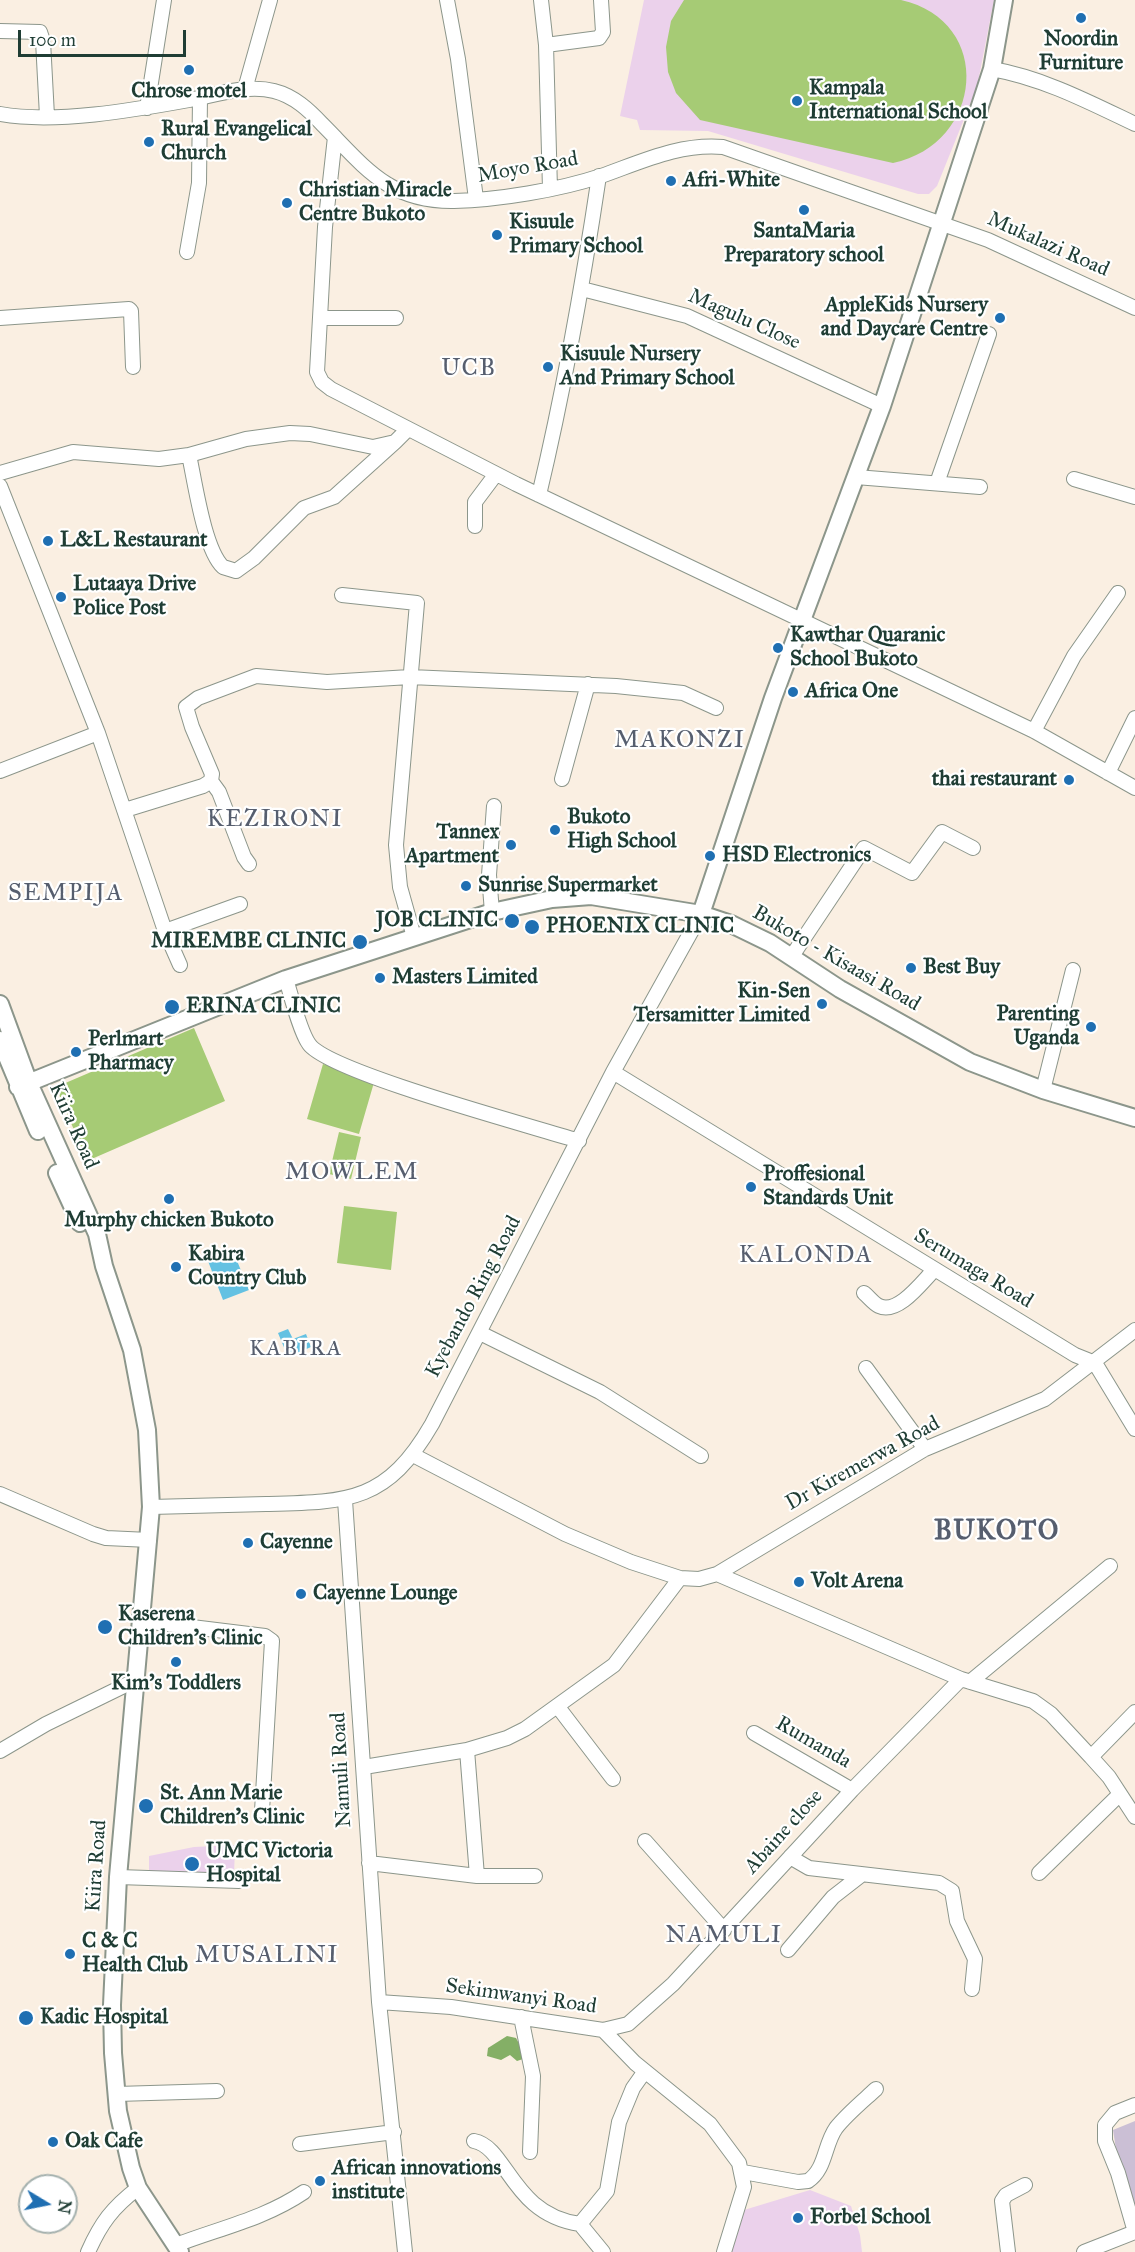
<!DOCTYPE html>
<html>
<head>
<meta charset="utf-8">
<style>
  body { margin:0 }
  #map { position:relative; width:1135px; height:2252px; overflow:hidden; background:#faefe2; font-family:"IM FELL Great Primer",serif }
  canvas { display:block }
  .north { position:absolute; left:18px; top:2174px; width:60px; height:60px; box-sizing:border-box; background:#fff; border:2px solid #a5b1ae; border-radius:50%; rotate:100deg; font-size:16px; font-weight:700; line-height:24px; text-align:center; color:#1f3d34 }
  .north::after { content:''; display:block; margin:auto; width:21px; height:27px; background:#1f6fb2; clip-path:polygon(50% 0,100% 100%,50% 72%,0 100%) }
  .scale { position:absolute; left:18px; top:30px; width:168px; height:27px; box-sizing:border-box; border:3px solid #1f3d34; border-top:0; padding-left:8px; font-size:18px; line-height:21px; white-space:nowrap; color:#1f3d34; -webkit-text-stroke:4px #fff; paint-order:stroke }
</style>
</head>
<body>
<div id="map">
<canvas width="1135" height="2252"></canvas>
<div class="north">N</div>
<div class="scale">100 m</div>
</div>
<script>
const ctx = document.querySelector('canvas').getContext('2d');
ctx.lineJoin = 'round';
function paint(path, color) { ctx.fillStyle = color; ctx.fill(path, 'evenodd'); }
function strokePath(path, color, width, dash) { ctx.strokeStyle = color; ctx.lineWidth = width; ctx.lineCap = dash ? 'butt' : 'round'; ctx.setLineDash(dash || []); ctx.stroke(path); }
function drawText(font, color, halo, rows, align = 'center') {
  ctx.font = font + ' "IM FELL Great Primer",serif'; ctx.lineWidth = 4.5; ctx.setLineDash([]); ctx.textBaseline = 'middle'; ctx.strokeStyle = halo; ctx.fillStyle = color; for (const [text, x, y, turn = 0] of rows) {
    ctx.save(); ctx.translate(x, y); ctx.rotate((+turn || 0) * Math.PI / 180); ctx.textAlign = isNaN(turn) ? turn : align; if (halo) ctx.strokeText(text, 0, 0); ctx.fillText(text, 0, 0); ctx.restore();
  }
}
paint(new Path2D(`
  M644 0H994L977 87 937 186 929 194H918L708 131 640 130 637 120 620 116Z
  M235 1845 234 1876H198L149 1871V1856L194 1847Z
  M810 2190 851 2206 860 2235 862 2252H729L744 2210Z`), '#ebd1eb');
paint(new Path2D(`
  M1135 2121V2218L1119 2168 1113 2130Z`), '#cbbfd5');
paint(new Path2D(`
  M684 0H901C995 21 984 144 893 163L700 120 676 93 668 72 666 47 671 21Z
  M194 1028 225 1101 87 1161 56 1087Z
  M323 1064 375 1079 359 1134 307 1119Z
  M339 1132 361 1137 351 1179 329 1174Z
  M344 1206 397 1212 391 1270 337 1263Z`), '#a6cb75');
paint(new Path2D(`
  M507 2036 516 2038 524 2053 523 2059 517 2061 510 2055 501 2060 487 2056 488 2048Z`), '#84af66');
paint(new Path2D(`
  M233 1251 249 1290 223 1300 208 1261Z
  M288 1329 293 1339 306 1334 311 1347 288 1357 278 1333Z`), '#64c1e2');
const minor = new Path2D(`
  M447 0 458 59 476 199
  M541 0 546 45 550 189
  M0 31 40 32 43 41 47 116
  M546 45 599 38 603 32 601 0
  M992 69C1043 78 1089 102 1135 124
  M245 89 270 0
  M147 108 164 0
  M0 114C55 124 134 110 189 100 216 95 247 84 274 91 294 96 309 110 322 124 364 166 388 202 454 201 498 200 559 190 601 176 641 162 680 143 723 147L988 240 1135 308
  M335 137 325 227 317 372 322 382 331 389 516 484 1034 731 1135 788
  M187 252 199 183 200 98
  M582 289 687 316 882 406
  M0 318 129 309 131 311 133 367
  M320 318H396
  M189 455C195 482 204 549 223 567L236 571 254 558 304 508 334 497 395 442
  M0 473 73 452 159 459 189 455 246 439 290 433 310 434 373 447 395 442 408 429
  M856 477 980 487
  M1074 479 1135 497
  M937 483 989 334
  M0 486 98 733 165 931 180 965
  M539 495C564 390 583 283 599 176
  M475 526V502L496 474
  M342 595 417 603 396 845 400 887 414 937
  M1034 731 1074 656 1118 593
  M0 771 98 733
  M1108 773 1135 718
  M562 779 588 684
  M211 781 219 792 244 857 249 864
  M125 810 203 786 211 781 212 774 192 727 186 707 198 698 256 676 327 682 410 677 616 686 683 693 716 708
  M492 912 489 875 494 806
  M165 931 240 904
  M792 956 864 848 912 873 942 832 973 848
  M286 979C291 995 300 1032 309 1044 328 1072 535 1127 579 1141
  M613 1072 1075 1355 1095 1363 1135 1429
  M1043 1090 1073 970
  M864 1293C869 1297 873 1303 879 1306 898 1315 922 1282 934 1270
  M480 1333 600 1392 701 1456
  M866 1368 925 1449
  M413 1455 565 1534 631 1562 680 1578 699 1579 717 1574 925 1449 1045 1399 1135 1330
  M0 1494 93 1534 106 1538 149 1540
  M345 1500 379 2002 405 2252
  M151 1507C189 1506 228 1505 266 1504 349 1502 387 1502 432 1424L613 1072 701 914
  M717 1574 961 1679 1033 1701 1051 1714 1091 1757 1135 1712
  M143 1621 265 1636 272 1641 262 1811
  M970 1682 1110 1566
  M558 1707 613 1779
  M754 1733 852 1790
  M467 1750 477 1876
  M0 1751 46 1724 136 1680
  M1091 1757 1109 1777 1135 1817
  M364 1767 467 1750 507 1738 525 1729 614 1665 680 1578
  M645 1841 724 1930
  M796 1851 790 1857 809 1868 939 1883 952 1891 957 1921 975 1959 972 1989
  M369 1863 477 1876H535
  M1039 1873 1120 1794
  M118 1877 239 1881
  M788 1950 833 1897 860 1876
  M379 2002 451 2007 603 2030 628 2024 673 1984 852 1790 961 1679
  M521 2017 533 2076 530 2152
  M603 2030 635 2063 710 2124 739 2163 744 2187 724 2252
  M117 2094 217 2091
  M1135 2105 1115 2113 1105 2125V2141L1118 2173 1135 2232
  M474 2141C507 2147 512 2215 580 2224
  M300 2144 394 2132
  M743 2172 798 2182 808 2181C826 2169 824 2145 836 2128 847 2114 863 2101 876 2089
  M176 2245C220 2228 264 2219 304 2192
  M88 2252C101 2223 112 2208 138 2188
  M603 2252 580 2224 607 2191 619 2122 633 2088 645 2071
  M1008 2252 1002 2201 1006 2195 1025 2185
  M1084 2252 1135 2232`);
const major = new Path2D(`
  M701 914 773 698 882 406 992 69 1004 0
  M0 1004 29 1083 97 1234 104 1266 132 1350 147 1430 151 1507 118 1877 112 2005 113 2053 118 2111 131 2168 138 2188 180 2252
  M0 1040 38 1131
  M18 1087 286 979 492 912 552 899 591 896 701 914 731 924 770 943 840 989 970 1062 1043 1090 1135 1118
  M57 1173 80 1223`);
strokePath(minor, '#8c968b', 16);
strokePath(major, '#8c968b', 20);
strokePath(minor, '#fff', 14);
strokePath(major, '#fff', 16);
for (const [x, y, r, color] of [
  [1081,18,6,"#1f6fb2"],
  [189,70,6,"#1f6fb2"],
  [797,101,6,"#1f6fb2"],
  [149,142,6,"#1f6fb2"],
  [671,181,6,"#1f6fb2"],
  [287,203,6,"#1f6fb2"],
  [804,210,6,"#1f6fb2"],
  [497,235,6,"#1f6fb2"],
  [1000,318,6,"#1f6fb2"],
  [548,367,6,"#1f6fb2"],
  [48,541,6,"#1f6fb2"],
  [61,597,6,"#1f6fb2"],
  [778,648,6,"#1f6fb2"],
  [793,692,6,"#1f6fb2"],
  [1069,780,6,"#1f6fb2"],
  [555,830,6,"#1f6fb2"],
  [511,845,6,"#1f6fb2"],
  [710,856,6,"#1f6fb2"],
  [466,886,6,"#1f6fb2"],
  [512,921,8,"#1f6fb2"],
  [532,927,8,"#1f6fb2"],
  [360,942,8,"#1f6fb2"],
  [911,968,6,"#1f6fb2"],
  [380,978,6,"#1f6fb2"],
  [822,1004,6,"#1f6fb2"],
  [172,1007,8,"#1f6fb2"],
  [1091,1027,6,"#1f6fb2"],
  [76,1052,6,"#1f6fb2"],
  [751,1187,6,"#1f6fb2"],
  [169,1199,6,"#1f6fb2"],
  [176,1267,6,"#1f6fb2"],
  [248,1543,6,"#1f6fb2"],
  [799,1582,6,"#1f6fb2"],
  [301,1594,6,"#1f6fb2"],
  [105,1627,8,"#1f6fb2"],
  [176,1662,6,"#1f6fb2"],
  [146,1806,8,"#1f6fb2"],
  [192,1864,8,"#1f6fb2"],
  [70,1954,6,"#1f6fb2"],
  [26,2018,8,"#1f6fb2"],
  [53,2142,6,"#1f6fb2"],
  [320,2181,6,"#1f6fb2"],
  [798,2218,6,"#1f6fb2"]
]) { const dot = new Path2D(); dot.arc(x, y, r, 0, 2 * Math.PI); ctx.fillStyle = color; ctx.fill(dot); strokePath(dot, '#fff', 2); }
drawText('bold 21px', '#1f3d34', '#fff', [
  ["Noordin",1081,40,"center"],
  ["Furniture",1081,64,"center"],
  ["Kampala",809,89],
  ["International School",809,113],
  ["Chrose motel",189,92,"center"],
  ["Rural Evangelical",161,130],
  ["Church",161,154],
  ["Afri-White",683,181],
  ["Christian Miracle",299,191],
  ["Centre Bukoto",299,215],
  ["Kisuule",509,223],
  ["Primary School",509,247],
  ["SantaMaria",804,232,"center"],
  ["Preparatory school",804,256,"center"],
  ["AppleKids Nursery",988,306,"right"],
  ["and Daycare Centre",988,330,"right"],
  ["Kisuule Nursery",560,355],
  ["And Primary School",560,379],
  ["L&L Restaurant",60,541],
  ["Lutaaya Drive",73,585],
  ["Police Post",73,609],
  ["Kawthar Quaranic",790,636],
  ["School Bukoto",790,660],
  ["Africa One",805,692],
  ["thai restaurant",1057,780,"right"],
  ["Bukoto",567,818],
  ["High School",567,842],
  ["Tannex",499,833,"right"],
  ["Apartment",499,857,"right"],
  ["HSD Electronics",722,856],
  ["Sunrise Supermarket",478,886],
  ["JOB CLINIC",498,921,"right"],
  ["PHOENIX CLINIC",546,927],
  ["MIREMBE CLINIC",346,942,"right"],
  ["Best Buy",923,968],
  ["Masters Limited",392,978],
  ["Kin-Sen",810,992,"right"],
  ["Tersamitter Limited",810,1016,"right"],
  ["ERINA CLINIC",186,1007],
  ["Parenting",1079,1015,"right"],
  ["Uganda",1079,1039,"right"],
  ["Perlmart",88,1040],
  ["Pharmacy",88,1064],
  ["Proffesional",763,1175],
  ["Standards Unit",763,1199],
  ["Murphy chicken Bukoto",169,1221,"center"],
  ["Kabira",188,1255],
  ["Country Club",188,1279],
  ["Cayenne",260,1543],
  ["Volt Arena",811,1582],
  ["Cayenne Lounge",313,1594],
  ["Kaserena",118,1615],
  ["Children's Clinic",118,1639],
  ["Kim's Toddlers",176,1684,"center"],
  ["St. Ann Marie",160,1794],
  ["Children's Clinic",160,1818],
  ["UMC Victoria",206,1852],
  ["Hospital",206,1876],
  ["C & C",82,1942],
  ["Health Club",82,1966],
  ["Kadic Hospital",40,2018],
  ["Oak Cafe",65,2142],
  ["African innovations",332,2169],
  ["institute",332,2193],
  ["Forbel School",810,2218]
], 'left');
drawText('21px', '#1f3d34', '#fff', [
  ["Moyo Road",528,168,-10],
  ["Mukalazi Road",1048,245,24],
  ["Magulu Close",744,320,24],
  ["Bukoto - Kisaasi Road",836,959,30],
  ["Kiira Road",73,1126,66],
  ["Serumaga Road",973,1269,31],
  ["Kyebando Ring Road",474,1297,-62],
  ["Dr Kiremerwa Road",863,1464,-29],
  ["Rumanda",813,1743,30],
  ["Namuli Road",342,1770,-93],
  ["Abaine close",784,1832,-48],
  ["Kiira Road",97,1866,-86],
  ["Sekimwanyi Road",521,1997,8]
]);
ctx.letterSpacing = '1.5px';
drawText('22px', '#565e6e', '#fff', [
  ["KABIRA",296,1350]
]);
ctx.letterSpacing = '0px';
ctx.letterSpacing = '1.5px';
drawText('24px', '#565e6e', '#fff', [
  ["UCB",469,369],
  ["MAKONZI",680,741],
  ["KEZIRONI",275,820],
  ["SEMPIJA",66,894],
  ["MOWLEM",352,1173],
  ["KALONDA",806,1256],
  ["NAMULI",724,1936],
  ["MUSALINI",267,1956]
]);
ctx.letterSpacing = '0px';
ctx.letterSpacing = '1.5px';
drawText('bold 27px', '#565e6e', '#fff', [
  ["BUKOTO",997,1532]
]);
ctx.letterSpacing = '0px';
</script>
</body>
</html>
